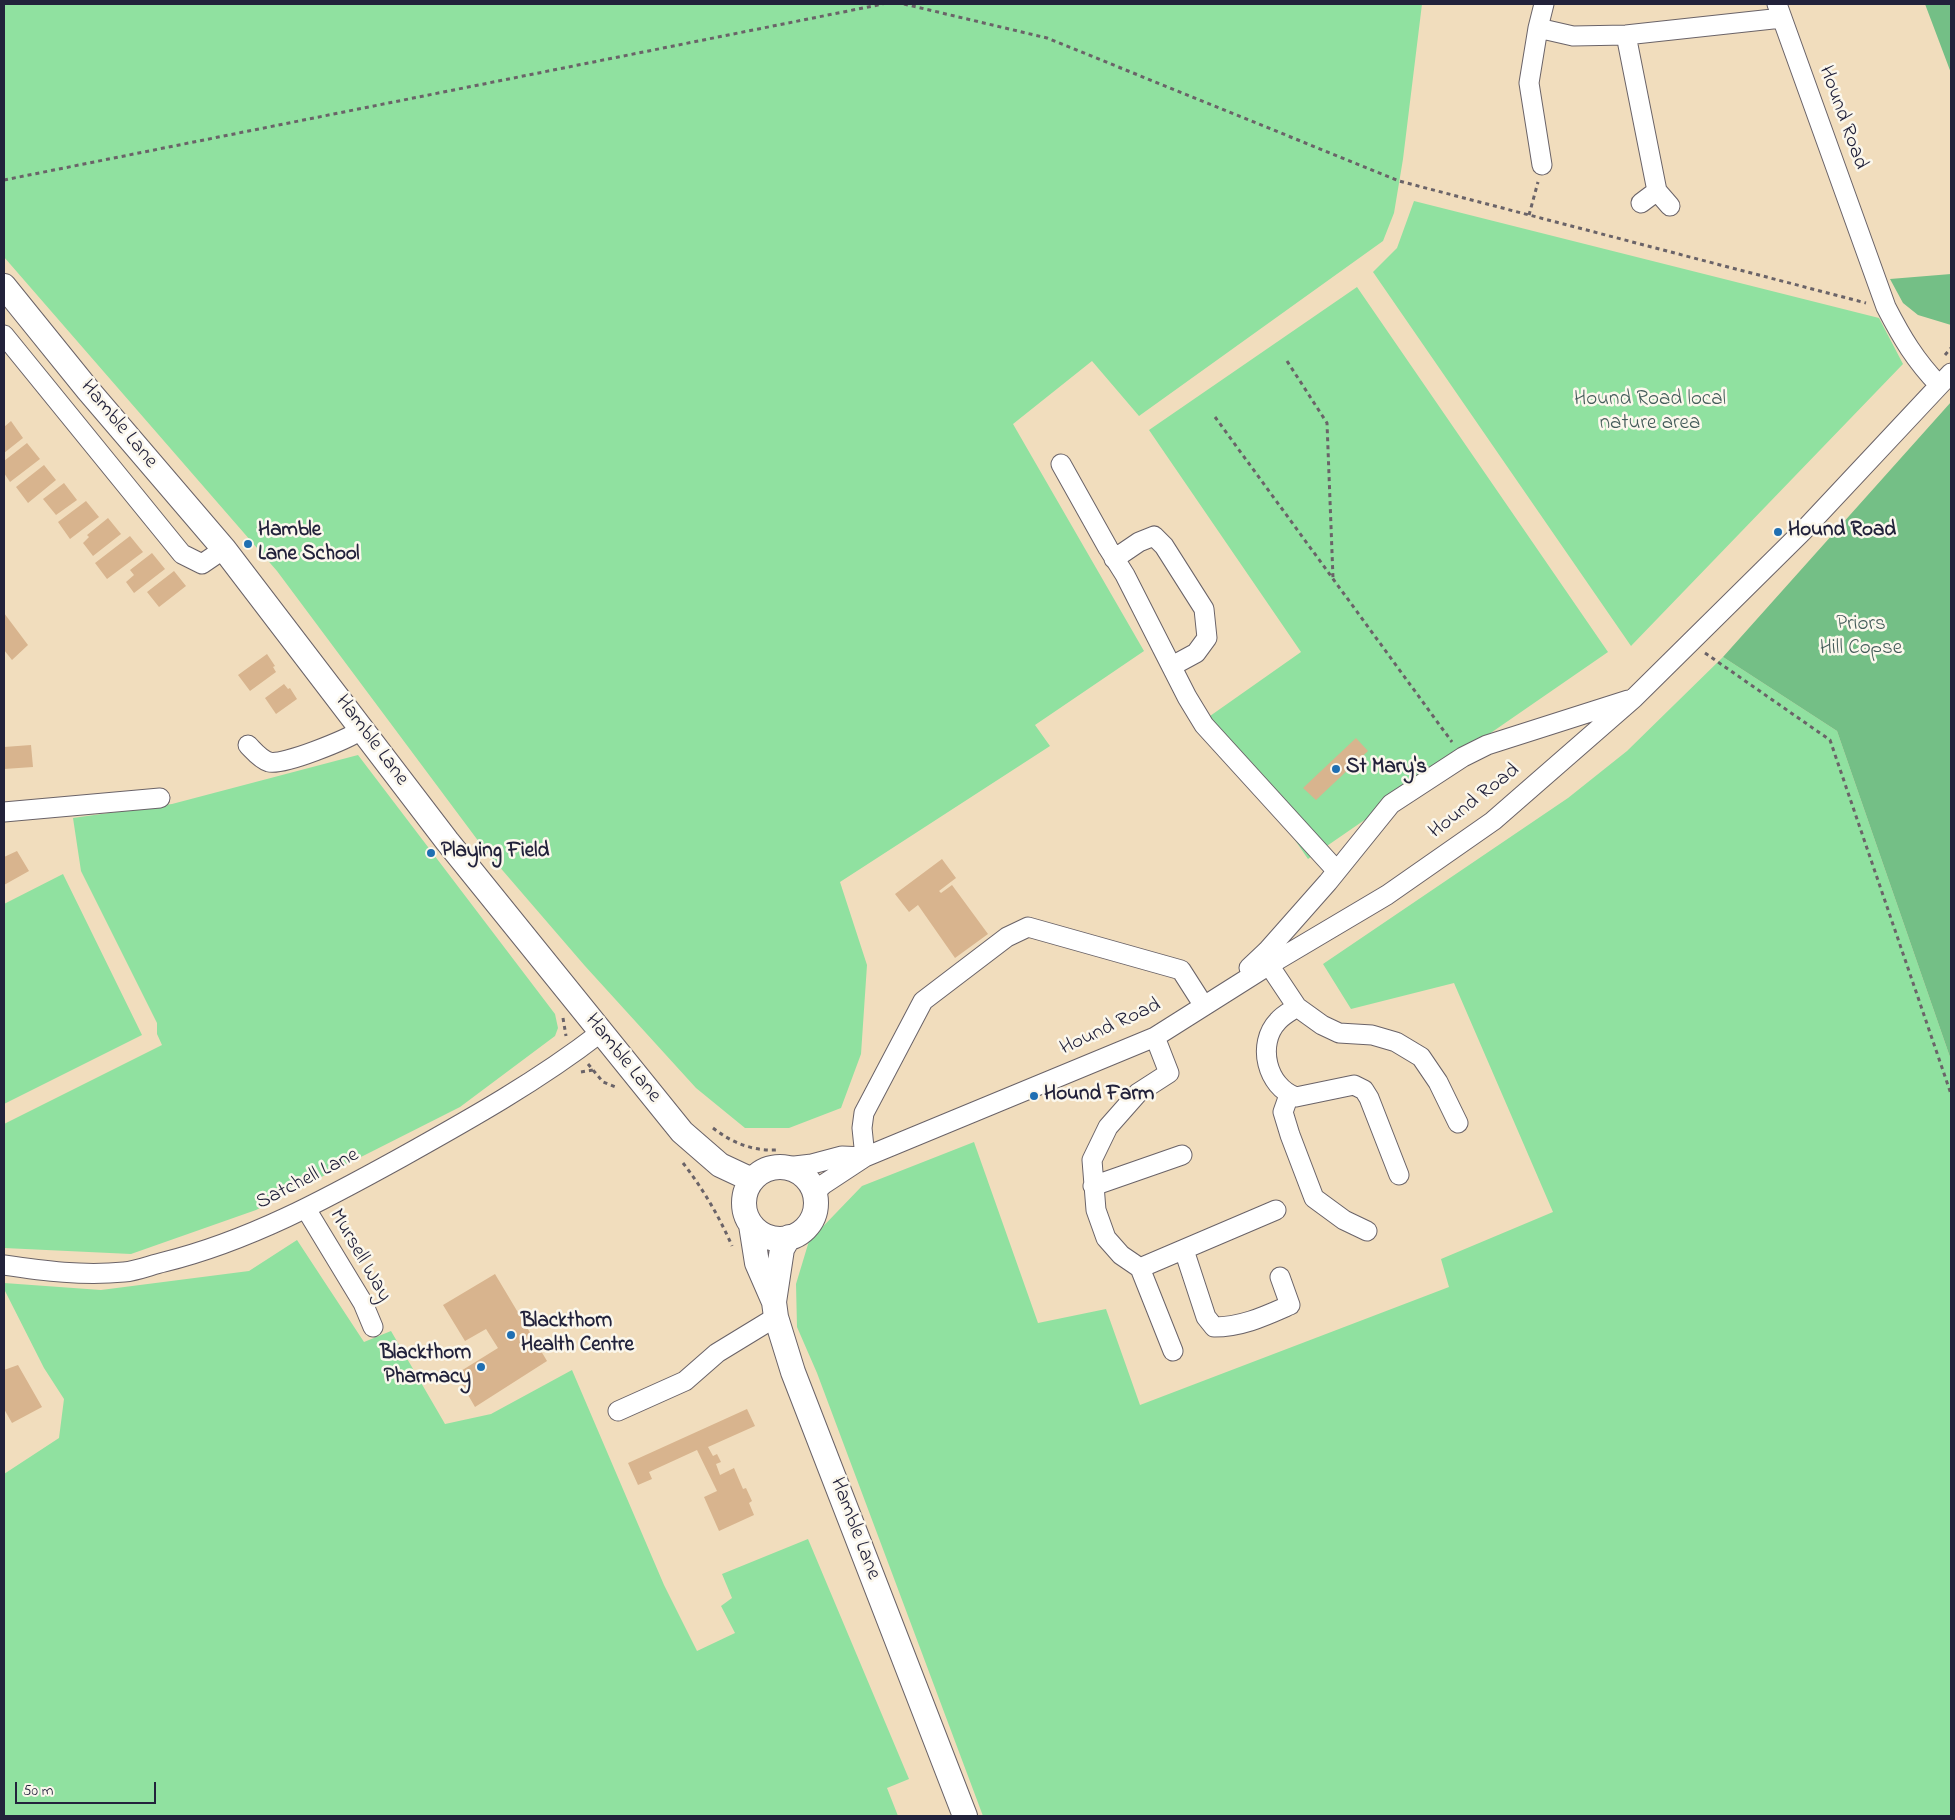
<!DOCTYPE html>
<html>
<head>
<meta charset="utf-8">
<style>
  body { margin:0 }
  #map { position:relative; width:1955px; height:1820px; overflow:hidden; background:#f1ddbd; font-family:"Indie Flower",sans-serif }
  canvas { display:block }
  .frame { position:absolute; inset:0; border:5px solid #22223b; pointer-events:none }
  .scale { position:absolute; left:15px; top:1782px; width:141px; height:22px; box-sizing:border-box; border:2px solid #22223b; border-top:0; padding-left:6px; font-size:15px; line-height:18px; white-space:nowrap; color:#22223b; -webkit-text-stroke:4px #fbf7ec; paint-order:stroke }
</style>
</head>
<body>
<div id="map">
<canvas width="1955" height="1820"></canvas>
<div class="frame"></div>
<div class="scale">50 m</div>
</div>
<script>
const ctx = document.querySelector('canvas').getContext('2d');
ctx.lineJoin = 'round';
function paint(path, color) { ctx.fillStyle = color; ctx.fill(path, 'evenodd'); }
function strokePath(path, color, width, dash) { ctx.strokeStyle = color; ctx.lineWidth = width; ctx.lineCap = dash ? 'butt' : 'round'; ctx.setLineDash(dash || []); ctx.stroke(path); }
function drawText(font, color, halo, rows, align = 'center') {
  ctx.font = font + ' "Indie Flower",sans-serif'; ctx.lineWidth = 5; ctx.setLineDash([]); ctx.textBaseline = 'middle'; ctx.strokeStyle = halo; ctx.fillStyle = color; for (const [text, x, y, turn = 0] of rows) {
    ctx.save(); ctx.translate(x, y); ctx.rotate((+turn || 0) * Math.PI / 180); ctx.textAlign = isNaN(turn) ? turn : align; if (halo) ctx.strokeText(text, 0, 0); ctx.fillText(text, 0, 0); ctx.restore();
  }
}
paint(new Path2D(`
  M4 4H1422L1403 159 1394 213 1383 241 1139 416 1092 361 1013 424 1144 651 1035 725 1050 746 840 882 867 965 861 1054 841 1108 789 1128H745L696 1088 585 966 485 850 277 571 4 257Z
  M1414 201 1879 318 1903 364 1631 646 1373 272 1397 248Z
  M1357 287 1608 652 1308 859 1210 716 1301 652 1149 430Z
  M1723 657 1837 731 1951 1060V1816H983L817 1373 797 1327 796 1284 809 1241 862 1186 974 1142 1038 1323 1106 1309 1140 1405 1449 1287 1441 1259 1553 1212 1454 983 1351 1009 1323 964 1568 798 1627 751Z
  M358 755 555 1014 558 1028 555 1036 460 1107 256 1210 131 1254 4 1248V1124L162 1045 157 1034V1023L81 871 73 818 172 804Z
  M63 874 142 1035 4 1104V904Z
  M297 1240 364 1342 391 1331 445 1424 491 1414 572 1370 664 1585 697 1651 735 1633 721 1606 732 1598 722 1574 808 1539 909 1779 887 1788 898 1816H4V1474L59 1438 64 1399 44 1368 4 1289V1283L101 1290 249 1271Z`), '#90e1a0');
paint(new Path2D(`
  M1925 4H1951V73Z
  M1951 274V325L1918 315 1903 303 1890 279Z
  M1951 402V1060L1837 731 1723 657Z`), '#74bf86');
paint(new Path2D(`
  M11 421 23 438 4 453V427Z
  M27 443 40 459 10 482 4 473V461Z
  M44 465 56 480 28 503 16 487Z
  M64 483 77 500 56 515 43 499Z
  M86 501 99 517 70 539 58 522Z
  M108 518 121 534 93 556 83 543 89 537 87 535Z
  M130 536 143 552 107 579 95 563Z
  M152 553 165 569 134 593 126 582 134 575 130 570Z
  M174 571 186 586 159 607 147 592Z
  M4 613 28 645 12 660 4 650Z
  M267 654 275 666 273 667 276 672 250 691 238 675Z
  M284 684 288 689 290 688 297 699 276 714 265 698Z
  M1356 738 1368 751 1316 800 1303 788Z
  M31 745 33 767 4 769V747Z
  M17 851 29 871 4 885V857Z
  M942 859 956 878 939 891 941 893 952 885 988 934 955 958 918 905 909 912 895 894Z
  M495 1274 547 1361 475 1407 456 1374 498 1348 486 1329 465 1341 443 1305Z
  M18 1365 42 1407 12 1423 4 1409V1370Z
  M747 1409 755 1426 708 1447 713 1456 717 1454 721 1462 716 1464 720 1475 734 1468 743 1489 746 1488 752 1501 749 1503 754 1515 719 1531 704 1497 717 1491 697 1450 649 1472 652 1479 638 1485 628 1463Z`), '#d8b48e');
const minor = new Path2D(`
  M1777 4 1886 307C1902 338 1915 360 1939 385
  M1538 28 1573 36 1626 35 1782 18
  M1626 35 1657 191 1641 203
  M1542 165 1529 83 1538 28 1544 4
  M1657 191 1670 206
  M4 335 182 554 202 564 224 549
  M1061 464 1108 548 1125 575 1187 697 1204 725 1336 870
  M1114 559 1139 542 1154 536 1164 546 1204 609 1207 638 1196 653 1172 666
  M248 745C254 751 260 759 269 762 283 766 348 739 361 730
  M4 812 160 798
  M1269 965 1297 1007 1322 1025 1339 1033 1372 1035 1396 1042 1421 1057 1438 1082 1458 1123
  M1249 968 1267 951 1328 882 1391 804 1463 757 1487 745 1628 700
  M1297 1007C1291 1011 1283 1015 1278 1021 1256 1044 1267 1087 1296 1097L1354 1085 1364 1090 1369 1098 1399 1175
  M1155 1037 1169 1073 1138 1093 1108 1127 1092 1160 1096 1210 1106 1238 1121 1255 1140 1268 1173 1351
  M1289 1095 1283 1112 1290 1135 1314 1198 1344 1220 1367 1231
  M865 1157 862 1128 864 1113 923 1001 1007 937 1028 927 1181 970 1204 1006
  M786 1167 812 1164 842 1156 865 1157
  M1093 1186 1182 1155
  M814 1193 824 1184 865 1157 1155 1037 1269 965 1387 895 1493 821 1634 698 1803 531 1951 373
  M306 1209 363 1303 373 1327
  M1184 1250 1206 1317 1214 1327C1242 1327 1265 1316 1290 1305L1280 1277
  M4 1265C44 1271 83 1276 124 1272 137 1271 151 1265 164 1262 249 1241 326 1199 402 1157 470 1119 538 1081 600 1033
  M1140 1268 1276 1210
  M618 1411 685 1381 717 1353 776 1317`);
const major = new Path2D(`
  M4 286 88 390 224 549 447 841 682 1132 720 1165 752 1180
  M744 1203a36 36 0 1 1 72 0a36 36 0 1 1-72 0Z
  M751 1225 757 1263 774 1302
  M789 1237 782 1249 774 1302 776 1317 793 1372 965 1816`);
strokePath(minor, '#6a6368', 21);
strokePath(major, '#6a6368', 26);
strokePath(new Path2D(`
  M904 4 1047 38 1399 181 1866 303
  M4 180 883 4
  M1529 215 1538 182
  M1945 355 1951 348
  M1287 361 1327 423 1333 578
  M1215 417 1452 742
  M1705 653 1830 740 1951 1094
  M563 1018 566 1036
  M588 1064 603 1082 618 1088
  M581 1072 593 1070
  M713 1128C732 1143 753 1151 776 1150
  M683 1163C703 1189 719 1216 732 1246
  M810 1232 823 1209`), '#6a6368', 3, [4, 4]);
strokePath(minor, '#fff', 19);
strokePath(major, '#fff', 24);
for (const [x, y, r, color] of [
  [1778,532,5,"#1f6fb2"],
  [248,544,5,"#1f6fb2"],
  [1336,769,5,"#1f6fb2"],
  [431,853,5,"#1f6fb2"],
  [1034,1096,5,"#1f6fb2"],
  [511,1335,5,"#1f6fb2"],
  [481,1367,5,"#1f6fb2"]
]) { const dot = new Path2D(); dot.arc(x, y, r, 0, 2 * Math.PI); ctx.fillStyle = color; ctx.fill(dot); strokePath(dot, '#fbf7ec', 2); }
drawText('21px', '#22223b', '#fbf7ec', [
  ["Hound Road",1842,118,70],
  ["Hamble Lane",118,425,50],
  ["Hamble Lane",371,741,53],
  ["Hound Road",1475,802,-38],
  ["Hound Road",1111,1028,-25],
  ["Hamble Lane",622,1059,51],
  ["Satchell Lane",308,1180,-27],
  ["Mursell Way",359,1256,60],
  ["Hamble Lane",854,1529,69]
]);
drawText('21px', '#435b59', '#fbf7ec', [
  ["Hound Road local",1650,401],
  ["nature area",1650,425],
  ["Priors",1861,626],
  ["Hill Copse",1861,650]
]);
drawText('bold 21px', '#22223b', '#fbf7ec', [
  ["Hamble",258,532],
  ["Lane School",258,556],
  ["Hound Road",1788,532],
  ["St Mary's",1346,769],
  ["Playing Field",441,853],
  ["Hound Farm",1044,1096],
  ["Blackthorn",521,1323],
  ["Health Centre",521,1347],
  ["Blackthorn",471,1355,"right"],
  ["Pharmacy",471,1379,"right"]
], 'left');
</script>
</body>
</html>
